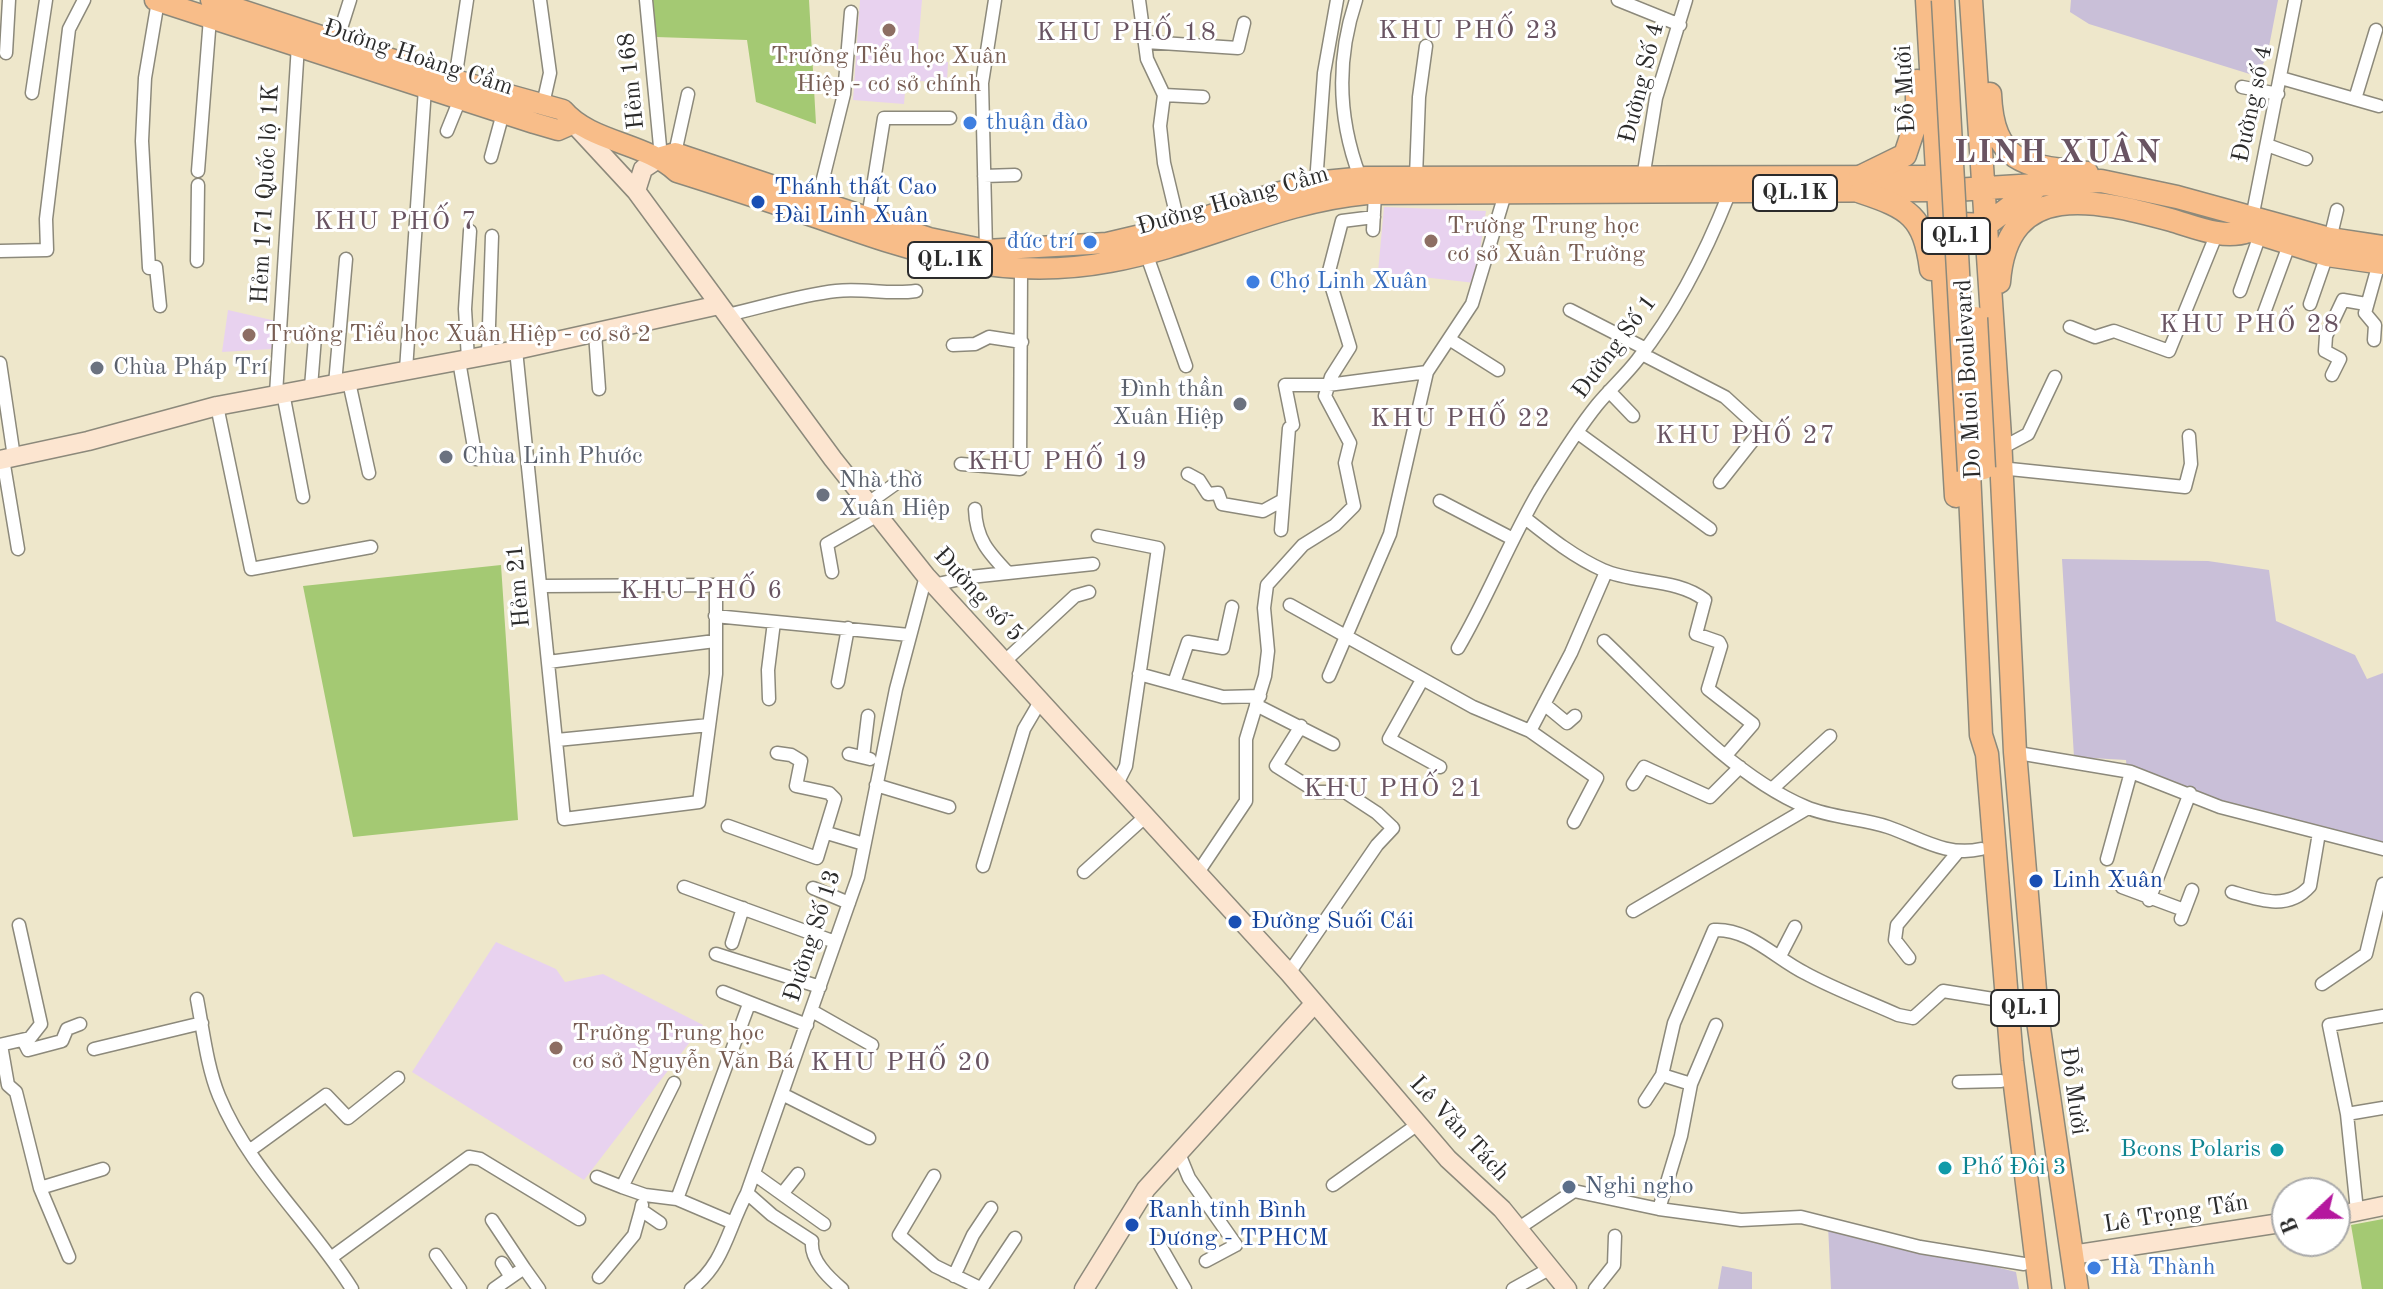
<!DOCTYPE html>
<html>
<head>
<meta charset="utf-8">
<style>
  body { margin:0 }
  #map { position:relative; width:2383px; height:1289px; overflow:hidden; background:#eee7cb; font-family:"Old Standard TT",serif }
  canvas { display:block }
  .north { position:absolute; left:2271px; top:1177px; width:80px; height:80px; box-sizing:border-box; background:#fff; border:2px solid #aaa; border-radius:50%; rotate:248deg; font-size:22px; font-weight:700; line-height:32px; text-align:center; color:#2b2b2b }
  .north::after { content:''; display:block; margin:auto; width:28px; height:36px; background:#b5179e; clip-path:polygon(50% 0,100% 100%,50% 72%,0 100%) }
</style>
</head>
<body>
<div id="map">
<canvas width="2383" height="1289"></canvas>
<div class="north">B</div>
</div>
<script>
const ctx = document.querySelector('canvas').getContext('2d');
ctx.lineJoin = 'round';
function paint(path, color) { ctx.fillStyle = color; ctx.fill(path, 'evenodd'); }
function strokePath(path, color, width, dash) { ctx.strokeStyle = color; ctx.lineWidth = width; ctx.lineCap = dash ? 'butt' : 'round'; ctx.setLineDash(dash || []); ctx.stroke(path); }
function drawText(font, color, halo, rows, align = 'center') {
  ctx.font = font + ' "Old Standard TT",serif'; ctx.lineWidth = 6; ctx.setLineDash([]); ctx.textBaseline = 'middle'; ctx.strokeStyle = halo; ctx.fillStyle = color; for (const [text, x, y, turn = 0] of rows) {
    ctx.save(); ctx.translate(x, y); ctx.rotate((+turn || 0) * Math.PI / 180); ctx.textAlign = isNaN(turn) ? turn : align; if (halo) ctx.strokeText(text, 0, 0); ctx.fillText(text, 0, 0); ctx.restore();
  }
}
paint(new Path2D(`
  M860 0H922L917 59 948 62 947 83 906 80 904 104 853 100Z
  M1384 207 1486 211 1475 283 1378 272Z
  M228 310 276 321 272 349 222 352Z
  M496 942 556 969 565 982 603 974 703 1025 584 1180 412 1072Z`), '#e8d2ef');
paint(new Path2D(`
  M2071 0H2278L2267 57 2256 76 2089 24 2070 12Z
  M2062 559 2208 561 2269 570 2276 621 2355 655 2367 679 2383 673V843L2250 814 2127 771 2126 760 2074 757Z
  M1828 1225 2016 1272 2019 1289H1831Z
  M1722 1266 1752 1272V1289H1718Z`), '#c9bfd8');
paint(new Path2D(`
  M652 0H809L816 124 756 102 747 40 656 37Z
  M501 565 518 820 353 837 303 586Z
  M2383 1219V1289H2362L2351 1225Z`), '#a4c973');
const street = new Path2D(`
  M540 0 550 73 543 104
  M646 0 661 157
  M1139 0 1147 59 1164 95 1160 126 1164 163 1179 226
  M1356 0C1336 60 1338 119 1360 177
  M1618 0 1680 25
  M158 1 145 78 142 141 149 268 156 267 160 306
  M337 41 350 0
  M1146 42 1238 48 1244 23
  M6 53 9 0
  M2281 78 2379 106
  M455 80 467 0
  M2242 87 2278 94
  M32 93 46 0
  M1164 95 1203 97
  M2355 99 2376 30
  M447 131 460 99
  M2267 145 2306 159
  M675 153 688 94
  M491 157 503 113
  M198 171 210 18
  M984 176 1015 175
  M1416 177 1419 97 1426 46
  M1643 178 1656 98 1686 0
  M1316 183 1324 73 1337 0
  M818 199 844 94 851 12
  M868 218 884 118H950
  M2252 218 2295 0
  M1373 230 1375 194
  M2330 239 2337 210
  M986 250 982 83 995 0
  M0 251 47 250 46 219 69 29 84 0
  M1146 253 1186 366
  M197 261 198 185
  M2240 291 2260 235
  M2310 304 2327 255
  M1570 310 1646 349
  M2264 313 2289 245
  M727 315C763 307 800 295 836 291 864 288 889 295 916 291
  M2070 327 2095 337 2114 331 2169 351 2217 233
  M595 333 599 389
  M1449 339 1498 370
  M2374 340 2375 325 2365 313 2377 270
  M953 345 975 344 989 337 1022 342
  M516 350 564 819 699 802 716 674V585L542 586
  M1642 354 1725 397 1761 430 1720 482
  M488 355 492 236
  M468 359 465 309 470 231
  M459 361 476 459
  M0 363 14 457
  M406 370 425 88
  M2332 375 2340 359 2325 351 2326 336 2343 300 2366 304
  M349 382 369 473
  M335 384 346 259
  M311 387 315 337
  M1609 391 1633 416
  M283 393 303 497
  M276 394 298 45
  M217 406 251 569 371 547
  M1578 433 1710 529
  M2000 449 2028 434 2055 377
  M3 459 18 549
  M961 464 1020 469 1021 271
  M2000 468 2185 487 2191 464 2189 436
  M1188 474 1199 480 1208 494 1218 493 1222 504 1263 511 1283 500
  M1440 501 1513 539
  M867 504 905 477
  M975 509C976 539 988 552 1008 573
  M1525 518C1549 537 1574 557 1603 570 1634 584 1677 578 1705 600L1696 634 1719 642 1721 646 1708 689 1753 724 1727 754
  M1281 530 1289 428 1293 425 1285 385H1328L1427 372
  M1098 536 1158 548 1126 766 1117 784
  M832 572 827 544 876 516
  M933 585 970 577 1093 564
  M1290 605 1473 707 1530 731 1571 653 1606 572
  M715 616 909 635
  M1604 641C1663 697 1730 775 1806 807 1831 818 1862 818 1888 827 1920 838 1947 857 1981 849
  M1458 648C1488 597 1509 542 1539 491 1557 462 1576 431 1597 405 1610 389 1626 375 1638 359 1677 310 1706 252 1729 194
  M1006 660 1075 596 1089 592
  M548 662 715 641
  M1139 674 1223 697 1260 696
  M1329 676 1390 534 1427 372 1472 304 1505 194
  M1422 680 1389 739 1440 767
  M838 682 848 628
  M1174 683 1188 642 1223 648 1232 607
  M769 699 768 670 774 622
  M1544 704 1567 723 1575 716
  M1256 705 1333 744
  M1530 731 1597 778 1574 822
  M557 740 709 725
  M2012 752 2131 772 2220 807 2383 849
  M849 754 870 759
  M863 757 868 716
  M1633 784 1644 767 1710 797 1740 767
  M876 785 949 807
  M1772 789 1830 736
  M728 826 817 858 835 799 829 793 796 786 801 761 791 755 777 753
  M827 833 864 844
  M2107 859 2131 772
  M983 866 1024 729 1041 700
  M1084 872 1146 816
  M1197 874 1246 801V739L1265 676 1268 651 1264 608 1267 585 1303 545 1335 525 1354 506 1345 463 1350 443 1325 396 1331 377 1350 347 1328 275 1342 221 1374 217
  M684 887 835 942
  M2122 887 2184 910
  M813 888 849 903
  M2232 892C2259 900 2288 911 2310 886L2319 833
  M2149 900 2190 793
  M1633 911 1808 808
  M2181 919 2192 890
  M732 943 743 908
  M716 954 820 987
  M1780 956 1795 927
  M1909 958 1895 940 1897 925 1957 853
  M1289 973 1377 845 1393 828 1377 813 1345 792H1317L1276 766 1301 726
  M2322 984 2366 954 2383 884
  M723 992 807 1025
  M197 999C203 1030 207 1067 219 1096 249 1169 311 1223 352 1289
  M812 1011 872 1045
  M23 1040 28 1050 62 1041 67 1029 80 1024
  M0 1045 30 1038 41 1024 19 925
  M1 1045 8 1085 16 1092 40 1188 103 1169
  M94 1049 202 1023
  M1959 1082 2001 1081
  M674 1083 622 1187 645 1195 677 1199 731 1222
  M1691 1084 1716 1025
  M782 1094 869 1138
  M1645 1101 1662 1075
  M2347 1114 2383 1108
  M249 1151 326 1095 348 1118 398 1078
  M1178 1151 1189 1178 1236 1245 1206 1261
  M754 1174 824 1224
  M934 1176 899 1235 935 1266 982 1289
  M597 1177 622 1187
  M1333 1185 1418 1124
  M40 1188 69 1257
  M747 1193 772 1215 812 1241C810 1260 828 1277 842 1289
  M782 1194 798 1174
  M677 1199 749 1004
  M642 1205 641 1210 660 1223
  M1659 1209 1681 1136 1691 1084 1662 1075 1674 1023 1714 930C1749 928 1776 959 1805 973 1834 989 1867 1001 1898 1015L1913 1018 1943 991 1993 999
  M2357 1211 2347 1114 2329 1025 2383 1016
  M492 1220 524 1268 511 1277
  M1519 1228 1574 1191 1659 1209 1741 1220 1801 1217 1920 1247 2024 1264
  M1158 1242 1185 1289
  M436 1255 460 1289
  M332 1257 469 1157 480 1159 579 1219
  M524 1268 539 1289
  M954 1276 973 1235 991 1208
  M599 1277 634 1235 641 1210
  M494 1289 511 1277 502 1263
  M691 1289C725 1263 727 1230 747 1193L858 877 896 689 926 576
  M981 1289 1015 1238
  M1513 1289 1549 1269
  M1595 1289 1614 1265 1615 1236`);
const secondary = new Path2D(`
  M574 124 636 191 833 459 926 576 1289 973 1448 1159 1502 1209 1567 1289
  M636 191 643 169 661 157
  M0 460 88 441 217 406 516 350 719 305
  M2335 1216 2383 1206
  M2072 1255 2287 1222
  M1084 1289 1146 1189 1314 1004`);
const primary = new Path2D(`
  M155 0 534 123 558 130 574 123
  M211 0 455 80 563 110C591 143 645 142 677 172 725 187 773 203 821 219 919 254 1004 282 1110 262 1198 246 1278 202 1367 194L1938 191
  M661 157 675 153 929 238 986 250 1107 243 1179 226 1269 195 1324 181 1366 177 1937 176`);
const highway = new Path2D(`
  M1927 0 1956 496
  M1971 0 2000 437 2015 752 2037 1014 2077 1289
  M1990 94C1993 165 2027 166 2087 173
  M1860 177 1905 155 1917 119V81
  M1938 191 2101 181 2177 197 2330 239 2383 247
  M1861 192C1909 208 1924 216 1931 269
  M1938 223 1986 225 2038 186
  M2245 229 2327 255 2383 263
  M1999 282C2007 177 2097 200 2171 220 2195 227 2224 240 2248 231
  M1969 471 1981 735 1987 754 2012 1061 2040 1289`);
strokePath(street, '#8c897b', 15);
strokePath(secondary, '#8c897b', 21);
strokePath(primary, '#8c897b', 23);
strokePath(highway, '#8c897b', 25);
strokePath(street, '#fff', 12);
strokePath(secondary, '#fce5d0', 18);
strokePath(primary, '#f8bd89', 20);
strokePath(highway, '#f8bd89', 22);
const highwayBridge = new Path2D(`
  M1943 0 1969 471
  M1976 318 1984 468`);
strokePath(highwayBridge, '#8c897b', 25, []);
strokePath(highwayBridge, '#f8bd89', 22);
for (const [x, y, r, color] of [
  [889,30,8,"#8d6e63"],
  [970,123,8,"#3f7fe0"],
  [758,202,8,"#1a4fb4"],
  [1431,241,8,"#8d6e63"],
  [1090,242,8,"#3f7fe0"],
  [1253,282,8,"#3f7fe0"],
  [249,335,8,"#8d6e63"],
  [97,368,8,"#6b7280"],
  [1240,404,8,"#6b7280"],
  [446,457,8,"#6b7280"],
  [823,495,8,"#6b7280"],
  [2036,881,8,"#1a4fb4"],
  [1235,922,8,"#1a4fb4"],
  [556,1048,8,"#8d6e63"],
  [2277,1150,8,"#0f9aa8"],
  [1945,1168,8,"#0f9aa8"],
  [1569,1187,8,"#5c6f8a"],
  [1132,1225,8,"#1a4fb4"],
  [2094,1268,8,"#3f7fe0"]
]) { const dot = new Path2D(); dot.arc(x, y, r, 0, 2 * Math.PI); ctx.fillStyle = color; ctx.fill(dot); strokePath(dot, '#fff', 3); }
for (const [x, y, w] of [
  [1795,193,84],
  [1956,236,68],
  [950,260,84],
  [2025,1008,68]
]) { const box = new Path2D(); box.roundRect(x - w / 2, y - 18, w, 36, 6); ctx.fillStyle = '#fff'; ctx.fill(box); strokePath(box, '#2b2b2b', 2); }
drawText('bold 22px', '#2b2b2b', null, [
  ["QL.1K",1795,193],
  ["QL.1",1956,236],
  ["QL.1K",950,260],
  ["QL.1",2025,1008]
]);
drawText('24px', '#785e54', '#fff', [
  ["Trường Tiểu học Xuân",889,57,"center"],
  ["Hiệp - cơ sở chính",889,85,"center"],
  ["Trường Trung học",1447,227],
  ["cơ sở Xuân Trường",1447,255],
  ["Trường Tiểu học Xuân Hiệp - cơ sở 2",265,335],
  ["Trường Trung học",572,1034],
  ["cơ sở Nguyễn Văn Bá",572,1062]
], 'left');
drawText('24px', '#2b2b2b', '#fff', [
  ["Đường Hoàng Cầm",418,58,18],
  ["Hẻm 168",632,81,-96],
  ["Đường Số 4",1642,83,-76],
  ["Đỗ Mười",1906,89,-93],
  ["Đường số 4",2253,104,-78],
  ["Hẻm 171 Quốc lộ 1K",266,194,-87],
  ["Đường Hoàng Cầm",1233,201,-16],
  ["Đường Số 1",1615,347,-53],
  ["Do Muoi Boulevard",1969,379,-93],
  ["Hẻm 21",519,586,-95],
  ["Đường số 5",978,595,47],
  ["Đường Số 13",813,936,-72],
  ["Đỗ Mười",2073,1091,82],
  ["Lê Văn Tách",1459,1129,47],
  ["Lê Trọng Tấn",2176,1214,-9]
]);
drawText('24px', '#366cbe', '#fff', [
  ["thuận đào",986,123],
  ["đức trí",1074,242,"right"],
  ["Chợ Linh Xuân",1269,282],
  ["Hà Thành",2110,1268]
], 'left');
drawText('24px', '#164399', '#fff', [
  ["Thánh thất Cao",774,188],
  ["Đài Linh Xuân",774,216],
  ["Linh Xuân",2052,881],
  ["Đường Suối Cái",1251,922],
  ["Ranh tỉnh Bình",1148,1211],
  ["Dương - TPHCM",1148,1239]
], 'left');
drawText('24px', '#5b616d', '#fff', [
  ["Chùa Pháp Trí",113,368],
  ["Đình thần",1224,390,"right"],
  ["Xuân Hiệp",1224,418,"right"],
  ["Chùa Linh Phước",462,457],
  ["Nhà thờ",839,481],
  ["Xuân Hiệp",839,509]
], 'left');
drawText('24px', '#0d838f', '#fff', [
  ["Bcons Polaris",2261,1150],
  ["Phố Đôi 3",1961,1168,"left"]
], 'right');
drawText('24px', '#4e5e75', '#fff', [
  ["Nghi ngho",1585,1187]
], 'left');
ctx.letterSpacing = '2px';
drawText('26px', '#695462', '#fff', [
  ["KHU PHỐ 23",1469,31],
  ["KHU PHỐ 18",1127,33],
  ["KHU PHỐ 7",396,222],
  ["KHU PHỐ 28",2250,325],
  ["KHU PHỐ 22",1461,419],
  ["KHU PHỐ 27",1746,436],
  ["KHU PHỐ 19",1058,462],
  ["KHU PHỐ 6",702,591],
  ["KHU PHỐ 21",1394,789],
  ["KHU PHỐ 20",901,1063]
]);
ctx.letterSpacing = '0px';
ctx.letterSpacing = '2px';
drawText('bold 32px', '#695462', '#fff', [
  ["LINH XUÂN",2058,154]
]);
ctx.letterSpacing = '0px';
</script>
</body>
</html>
